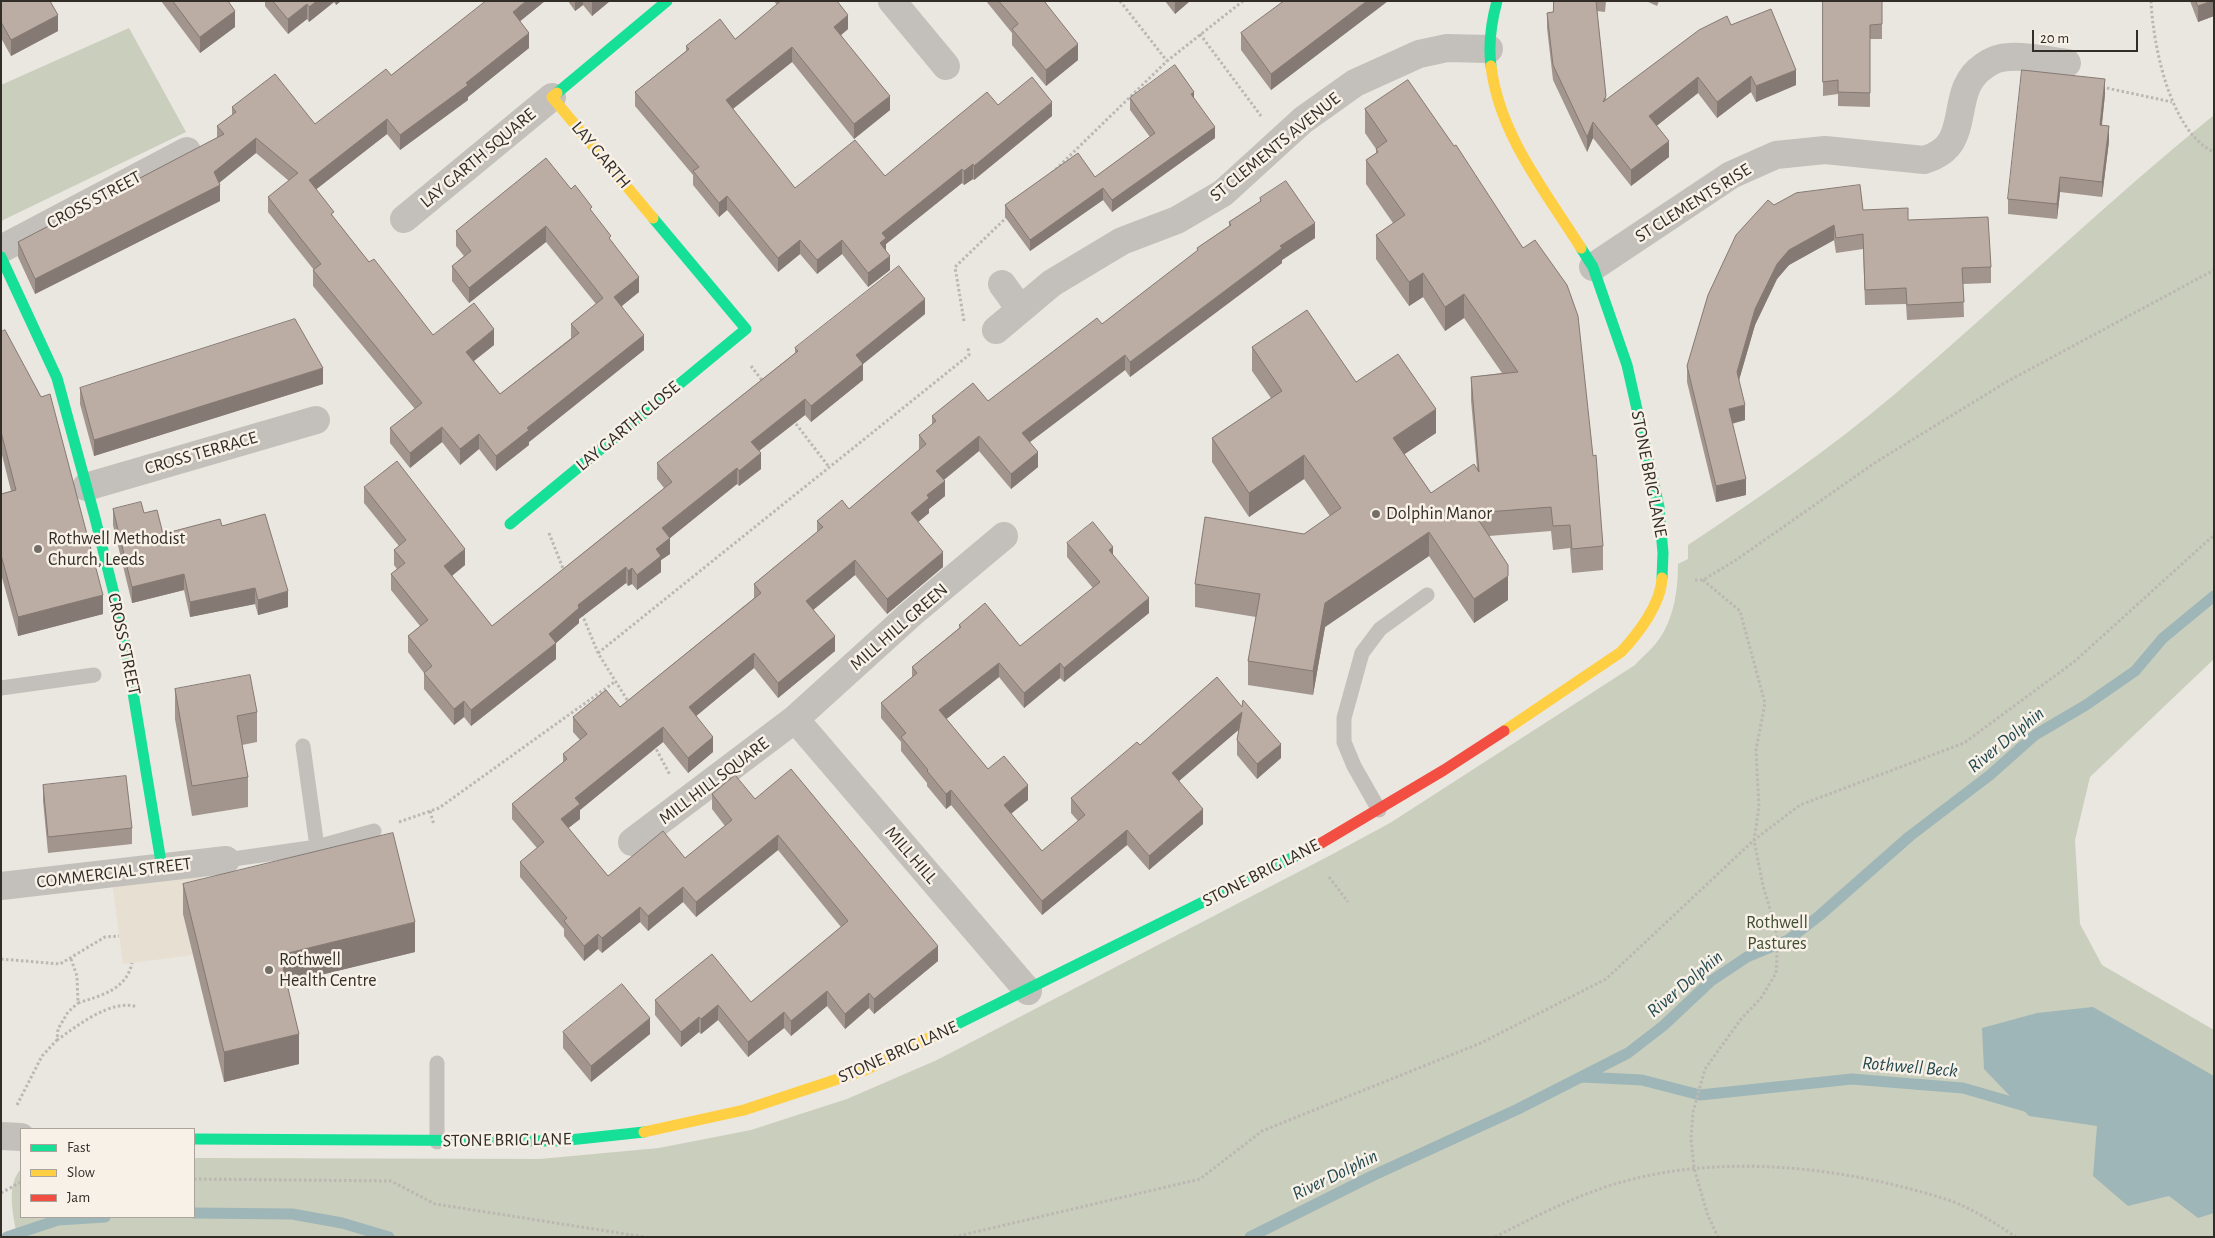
<!DOCTYPE html>
<html>
<head>
<meta charset="utf-8">
<style>
  body { margin:0 }
  #map { position:relative; width:2215px; height:1238px; overflow:hidden; background:#eae6e0; font-family:"Alegreya Sans",sans-serif }
  canvas { display:block }
  .frame { position:absolute; inset:0; border:2px solid #332d28; pointer-events:none }
  .legend { position:absolute; left:20px; top:1128px; width:175px; height:90px; box-sizing:border-box; background:#f7f1e8; border:1px solid #a9a39b; margin:0; padding:6px 9px; list-style:none; font-size:15px; color:#332d28 }
  .legend li { display:flex; align-items:center; gap:10px; height:25px }
  .legend b { width:25px; border:1px solid #a9a39b }
  .scale { position:absolute; left:2032px; top:30px; width:106px; height:22px; box-sizing:border-box; border:2px solid #332d28; border-top:0; padding-left:6px; font-size:15px; line-height:18px; white-space:nowrap; color:#332d28; -webkit-text-stroke:4px #f7f1e8; paint-order:stroke }
</style>
</head>
<body>
<div id="map">
<canvas width="2215" height="1238"></canvas>
<div class="frame"></div>
<ul class="legend">
<li><b style="height:6px;background:#16e098"></b>Fast</li>
<li><b style="height:6px;background:#ffcf43"></b>Slow</li>
<li><b style="height:6px;background:#f24e42"></b>Jam</li>
</ul>
<div class="scale">20 m</div>
</div>
<script>
const ctx = document.querySelector('canvas').getContext('2d');
ctx.lineJoin = 'round';
function paint(path, color) { ctx.fillStyle = color; ctx.fill(path, 'evenodd'); }
function strokePath(path, color, width, dash) { ctx.strokeStyle = color; ctx.lineWidth = width; ctx.lineCap = dash ? 'butt' : 'round'; ctx.setLineDash(dash || []); ctx.stroke(path); }
function drawText(font, color, halo, rows, align = 'center') {
  ctx.font = font + ' "Alegreya Sans",sans-serif'; ctx.lineWidth = 5; ctx.setLineDash([]); ctx.textBaseline = 'middle'; ctx.strokeStyle = halo; ctx.fillStyle = color; for (const [text, x, y, turn = 0] of rows) {
    ctx.save(); ctx.translate(x, y); ctx.rotate((+turn || 0) * Math.PI / 180); ctx.textAlign = isNaN(turn) ? turn : align; if (halo) ctx.strokeText(text, 0, 0); ctx.fillText(text, 0, 0); ctx.restore();
  }
}
paint(new Path2D(`
  M129 28 186 132 1 221V85Z
  M2214 115V659L2090 777 2075 840 2080 924 2102 965 2214 1030V1237H17C14 1216 5 1186 21 1169V1217H194V1158L540 1159 659 1148 751 1130 847 1099 937 1060 1329 856 1390 823 1635 665C1642 657 1651 650 1657 642 1674 620 1678 590 1678 564L1688 559V545C1759 498 1830 449 1895 394 2003 302 2104 204 2214 115Z`), '#cacebc');
paint(new Path2D(`
  M199 863 205 891 183 915 193 955 123 964 111 874Z`), '#e7dfd1');
paint(new Path2D(`
  M2093 1007 2214 1076V1213L2198 1218 2169 1196 2128 1206 2093 1176 2097 1126 2029 1116 1984 1069 1982 1028 2037 1013Z`), '#9fb6b8');
strokePath(new Path2D(`
  M1582 1077 1642 1080 1700 1095 1852 1079 1963 1088 2032 1108
  M194 1213 292 1214 342 1223 389 1237
  M7 1237 58 1220 105 1217
  M1250 1237 1372 1176 1518 1109 1628 1053 1663 1026 1711 981 1747 957 1788 940 1819 916 1910 836 1990 775 2035 735 2086 705 2135 671 2163 638 2214 596`), '#9fb6b8', 11);
strokePath(new Path2D(`
  M1120 1 1167 61
  M2151 1C2153 45 2170 132 2214 152
  M1200 34 1261 116
  M2102 87 2172 102
  M1052 173 1167 61 1243 1
  M964 321 955 267 1008 216
  M751 366 764 383
  M793 420 829 467
  M549 533 564 571
  M1695 580H1703L1736 560 1876 462 2008 381 2214 270
  M1703 580 1740 611 1765 703 1756 750 1759 807 1754 840 1763 886 1776 929 1777 959 1776 973 1761 998 1741 1019 1705 1069 1693 1112 1691 1138 1694 1168 1708 1216 1718 1237
  M582 614 598 653 629 703
  M598 653 969 355 968 347
  M654 745 670 775
  M430 811 434 825
  M399 822 439 808 616 681
  M1329 877 1348 902
  M1 959 60 964 105 937 119 936
  M71 959 77 976 78 1003C102 995 126 990 132 963
  M57 1040C77 1026 112 998 137 1007
  M17 1105 42 1056 57 1040 58 1029 68 1012 78 1003
  M194 1179 391 1181 435 1204 645 1237
  M1 1193 21 1182
  M954 1237 1200 1179 1262 1131 1481 1043 1606 979 1754 840 1800 805 1964 743 2075 661 2214 535
  M1495 1237C1542 1213 1590 1188 1642 1177 1738 1155 1849 1169 1942 1198 1967 1205 1995 1223 2016 1237`), '#bcb7b2', 3, [2.5, 2.5]);
strokePath(new Path2D(`
  M1 688 94 675
  M303 746 317 847
  M1379 810 1354 766 1344 742V718L1362 653 1380 629 1427 595
  M226 860 317 847 374 831
  M437 1142V1063`), '#c3bfba', 15);
strokePath(new Path2D(`
  M892 1 946 66
  M404 219 552 97
  M1 249 187 151
  M1593 267 1731 175 1776 155 1825 150 1924 160C1977 145 1945 92 1984 66 1991 61 2000 57 2009 57 2028 55 2048 61 2067 63
  M1002 284 1020 309
  M996 330 1052 283 1122 241 1177 220 1223 193 1303 120 1355 83 1419 54 1447 48 1489 49
  M86 487 316 420
  M795 719 1028 991
  M632 842 795 719 912 613 1004 536
  M1 886 226 860
  M1 1136 21 1137`), '#c3bfba', 28);
strokePath(new Path2D(`
  M1491 66C1488 43 1491 23 1497 1
  M557 93 667 1
  M1581 248 1593 267 1627 365 1659 507 1663 553 1662 578
  M1 257 57 378 95 518 122 626 162 868
  M510 524 746 329 653 218
  M935 1035 1318 845
  M194 1139 560 1141 644 1132`), '#16e098', 11);
strokePath(new Path2D(`
  M1491 66C1499 134 1545 191 1581 248
  M557 93 552 97 653 218
  M1504 731 1621 652C1638 634 1661 604 1662 578
  M644 1132 744 1110 865 1070 935 1035`), '#ffcf43', 11);
strokePath(new Path2D(`
  M1318 845 1444 770 1504 731`), '#f24e42', 11);
paint(new Path2D(`
  M1 1 58 31 11 56 1 38Z
  M161 1H228L235 27 200 53Z
  M265 1H341L336 5 334 2 309 22 307 19 288 34 265 6Z
  M545 1 520 21 529 48 468 97V100L400 150 387 134 316 189 334 218 369 262 433 335 494 345 474 361 500 394 571 338V324L596 304 546 242 469 303 452 281V266L464 256 456 246V231L571 189 592 212 611 241 639 292 622 306 644 350 529 442V445L496 471 479 449 460 465 442 442 410 468 390 443V428L415 409 313 286V270H314L268 212V197L289 181 256 153 219 183 220 201 35 294 18 257V242L217 138V126L232 115V107L315 124 391 75Z
  M568 1H610L592 16 583 5 575 11Z
  M774 1H837L848 29 841 35 890 110 854 139 792 62 733 109 795 188 885 176 998 105 1052 116 974 180 973 179 964 185 962 183 886 244V251L890 270 868 287 842 254 817 274 800 254 778 272 727 210 719 217 693 185V175L635 106V92L686 51V46L735 39 777 5Z
  M986 1H1046V3L1078 60 1046 86 1012 45V33Z
  M1165 1H1190L1175 14Z
  M1284 1H1388L1271 90 1241 50V33Z
  M1554 1H1606L1605 12 1597 11 1606 100 1731 25 1796 85 1756 102 1751 92 1717 118 1698 93 1656 126 1669 157 1631 186 1593 138 1587 152 1553 80 1547 28V13L1553 12Z
  M1646 1H1659L1657 6Z
  M1823 1H1882V39H1870V107L1838 106V94L1823 96Z
  M2190 1H2214V16L2198 22Z
  M1408 80 1603 546V570L1572 573 1570 548 1553 550 1551 531 1489 536 1508 600 1474 623 1429 556 1325 627 1313 695 1248 685V661L1256 617 1195 607V584L1304 534 1330 516 1304 479 1249 517 1212 462V438L1271 398 1252 371V347L1356 382 1436 433 1404 454 1431 493 1477 468 1471 400V377L1502 373 1464 318 1445 331 1423 297 1409 306 1376 259V235L1393 223 1366 184V160L1376 153V149L1365 133V109Z
  M2105 94 2102 125 2109 141 2102 197 2060 192 2057 219 2008 214V199Z
  M1130 98 1194 99 1215 138 1112 212 1103 200 1030 251 1005 217V205L1095 177 1150 137 1130 110Z
  M1260 198 1315 238 1282 260V263L1130 377 1125 370 1030 442 1038 467 1011 489 979 451 944 480 945 496 929 509V513L918 522 943 567 887 614 855 575 813 610 835 651 778 698 754 668 696 716 713 752 688 773 663 742 580 810V819L568 828 608 876 685 858 725 826 712 809V794L755 799 938 961 874 1014 869 1008 845 1029 827 1006 791 1036 784 1028 748 1057 718 1020 701 1034 699 1032 681 1047 655 1015V1000L751 1002 841 927 778 850 696 917 683 902 648 931 640 922 602 953 598 949 584 961 564 936V929L520 877V862L537 848 512 819V804L563 762V754L580 740 573 732V717L620 707 754 598V584L817 532V521L849 509 919 450V435L932 425V416L988 401 1102 324 1197 252V248L1229 226V222L1260 202Z
  M1774 205 1863 210 1908 220 1991 267V283L1963 284 1964 317 1907 320 1906 304 1865 305 1863 249 1836 253 1834 240 1789 265 1777 279 1755 325 1739 380 1745 420 1732 424 1746 495 1716 502 1687 382V366Z
  M925 314 863 364V380L811 422 805 415 759 451 761 469 739 486 737 484 670 538V554L661 560V572L637 590 632 584 628 586 626 583 579 619V623L556 643V659L471 726 464 717 454 725 424 689V673L408 652V636L420 626 391 590V574L397 569 394 565V550L399 546 364 503V487L465 565 452 576 492 626 664 488 657 479V463L795 353V348Z
  M1 332 103 614 18 636 1 574V494L11 491 1 451Z
  M323 384 94 456 80 404V388Z
  M113 509 144 513 163 534 222 526 288 607 258 615 255 604 190 617 184 590 132 603 113 525Z
  M1067 543 1113 556 1149 613 1064 682 1060 678 1024 708 999 677 946 719 988 769 1028 800 1011 814 1042 851 1078 821 1071 813V798L1140 745 1217 677 1281 758 1257 779 1237 755V740L1239 729 1179 781 1203 824 1149 870 1127 845 1042 915 951 805 946 809 927 786V783L901 751V742L881 718V703L912 677V667L959 628V625L1020 646 1093 588 1067 557Z
  M175 689 257 712V742L242 745 248 777V807L192 816 175 719Z
  M43 785 132 828V844L48 853 43 801Z
  M183 884 415 952 286 983 299 1064 224 1082 183 914Z
  M563 1032 650 1034 591 1082 563 1048Z`), '#a2958d');
paint(new Path2D(`
  M317 1H334V2L309 22V7Z
  M336 1H341L336 5Z
  M526 1H545L513 27V12Z
  M575 1H583V5L575 11Z
  M592 1H610L592 16Z
  M1175 1H1190L1175 14Z
  M1367 1H1388L1271 90V74Z
  M2212 1H2214V16L2198 22V6Z
  M307 4V19L288 34V19Z
  M235 11V27L200 53V37Z
  M58 15V31L11 56V40Z
  M848 15V29L834 41V27Z
  M529 33V48L468 97V100L400 150V135Z
  M1078 44V60L1046 86V70Z
  M792 47V62L726 114V100Z
  M1796 70V85L1756 102V86Z
  M1751 76V92L1717 118V102Z
  M1698 77V93L1649 132V116Z
  M2105 79V94L2100 140V125Z
  M1194 92V103L1191 94Z
  M890 96V110L854 139V124Z
  M1052 102V116L974 180V166Z
  M387 119V134L309 195V180Z
  M1593 122V138L1587 152V137Z
  M2109 126V141L2102 197V182Z
  M1215 127V138L1112 212V200Z
  M256 138V153L214 187V172Z
  M1669 141V157L1631 186V170Z
  M973 164V179L964 185V171Z
  M962 169V183L886 244V252L880 243 882 233Z
  M2060 177V192L2057 219V204Z
  M220 185V201L35 294V279Z
  M1103 188V200L1030 251V240Z
  M727 196V210L719 217V203Z
  M1315 223V238L1282 260V263L1130 377V362L1280 246Z
  M1834 225V240L1789 265 1777 279 1755 325 1737 387V372L1755 309 1777 264 1789 250Z
  M546 226V242L469 303V288Z
  M800 240V254L778 272V258Z
  M842 240V254L817 274V260Z
  M890 256V270L868 287V273Z
  M1423 273V297L1409 306V282Z
  M639 277V292L614 312V297Z
  M1464 294V318L1445 331V307Z
  M925 299V314L863 364V380L811 422V406L856 355Z
  M494 329V345L466 367V352Z
  M644 335V350L529 442V445L496 471V456L527 428Z
  M1125 355V370L1022 448V433Z
  M323 368V384L94 456V440Z
  M805 399V415L751 457V442Z
  M1745 405V420L1729 424V409Z
  M1436 409V433L1393 462V438Z
  M442 427V442L410 468V453Z
  M479 434V449L460 465V449Z
  M979 436V451L936 486V471Z
  M1038 452V467L1011 489V474Z
  M761 453V469L739 486V471Z
  M1304 455V479L1249 517V493Z
  M737 468V484L670 538V554L661 560V572L637 590V575L656 549 662 528Z
  M1746 479V495L1716 502V486Z
  M945 481V496L929 509V513L911 528V513L927 495Z
  M1429 532V556L1325 627 1313 695V671L1325 603Z
  M1113 547V561L1109 550Z
  M465 549V565L444 582V566Z
  M943 552V567L887 614V599Z
  M855 560V575L806 616V601Z
  M626 567V583L579 619V623L556 643V659L471 726V710L549 634 578 605Z
  M632 568V584L628 586V571Z
  M184 574V590L132 603V587Z
  M1508 576V600L1474 623V599Z
  M255 588V604L190 617V602Z
  M288 591V607L258 615V600Z
  M103 595V614L18 636V617Z
  M1149 598V613L1064 682V668Z
  M835 636V651L778 698V683Z
  M754 653V668L689 722V707Z
  M999 663V677L939 725V710Z
  M1060 663V678L1024 708V693Z
  M464 701V717L454 725V709Z
  M1242 712V727L1172 787V773Z
  M663 727V742L580 810V819L561 834V819L575 798Z
  M713 737V752L688 773V758Z
  M1281 744V758L1257 779V764Z
  M1028 785V800L1004 819V805Z
  M951 790V805L946 809V794Z
  M1203 809V824L1149 870V856Z
  M1127 830V845L1042 915V901Z
  M778 835V850L696 917V902Z
  M683 887V902L648 931V916Z
  M640 907V922L602 953V938Z
  M415 922V952L280 985V955Z
  M598 934V949L584 961V946Z
  M938 946V961L874 1014V999Z
  M827 991V1006L791 1036V1021Z
  M869 993V1008L845 1029V1014Z
  M718 1005V1020L701 1034V1019Z
  M784 1012V1028L748 1057V1042Z
  M699 1017V1032L681 1047V1032Z
  M650 1018V1034L591 1082V1066Z
  M299 1034V1064L224 1082V1052Z`), '#847973');
const building = new Path2D(`
  M1 1H50L58 15 11 40 1 22Z
  M173 1H228L235 11 200 37Z
  M273 1H317L309 7 307 4 288 19Z
  M486 1H526L513 12 529 33 466 83 468 85 400 135 387 119 309 180 334 212 331 214 369 262 374 259 433 335 474 303 494 329 466 352 500 394 579 333 571 324 603 298 546 226 469 288 452 266 471 251 456 231 546 158 571 189 575 185 592 207 590 209 611 236 609 238 639 277 614 297 644 335 527 428 529 430 496 456 479 434 460 449 442 427 410 453 390 428 422 403 313 270 321 264 268 197 298 173 256 138 214 172 220 185 35 279 18 242 224 134 217 126 236 112 232 107 275 74 315 124 386 69 391 75Z
  M781 1H837L848 15 834 27 890 96 854 124 792 47 726 100 795 188 855 140 885 176 987 92 998 105 1032 77 1052 102 974 166 973 164 964 171 962 169 882 233 886 238 880 243 890 256 868 273 842 240 817 260 800 240 778 258 727 196 719 203 693 171 699 167 635 92 689 49 686 46 720 19 735 39Z
  M999 1H1044L1078 44 1046 70 1012 29 1018 24Z
  M1284 1H1367L1271 74 1241 33Z
  M1554 1H1596L1606 96 1603 102 1699 30 1727 16 1731 25 1771 9 1796 70 1756 86 1751 76 1717 102 1698 77 1649 116 1669 141 1631 170 1593 122 1587 137 1553 65 1547 13 1553 12Z
  M1823 1H1882V24L1870 25V93L1838 92V80L1823 82Z
  M2196 1H2212L2198 6Z
  M1175 65 1194 92 1191 94 1215 127 1112 200 1103 188 1030 240 1005 205 1078 153 1095 177 1155 133 1130 98Z
  M2022 70 2105 79 2100 125 2109 126 2102 182 2060 177 2057 204 2008 199Z
  M1408 80 1454 146 1456 145 1523 248 1535 240 1567 285 1578 316 1593 456 1596 455 1603 546 1572 549 1570 525 1553 526 1551 507 1474 513 1508 565V576L1474 599 1429 532 1325 603 1313 671 1248 661 1260 594 1195 584 1205 517 1304 534 1341 508 1304 455 1249 493 1212 438 1282 391 1252 347 1307 310 1356 382 1398 354 1436 409 1393 438 1431 493 1474 464 1479 472 1471 377 1518 372 1464 294 1445 307 1423 273 1409 282 1376 235 1405 215 1366 160 1378 152 1376 149 1387 141 1365 109Z
  M1286 181 1315 223 1280 246 1282 248 1130 362 1125 355 1022 433 1038 452 1011 474 979 436 936 471 945 481 927 495 929 498 911 513 943 552 887 599 855 560 806 601 835 636 778 683 754 653 689 707 713 737 688 758 663 727 575 798 580 804 561 819 608 876 663 831 685 858 732 820 712 794 735 775 755 799 791 769 938 946 874 999 869 993 845 1014 827 991 791 1021 784 1012 748 1042 718 1005 701 1019 699 1017 681 1032 655 1000 712 954 751 1002 848 921 778 835 696 902 683 887 648 916 640 907 602 938 598 934 584 946 564 921 567 918 520 862 544 842 512 804 567 759 563 754 587 734 573 717 606 690 620 707 761 593 754 584 823 527 817 521 842 500 849 509 926 444 919 435 936 421 932 416 973 383 988 401 1097 318 1102 324 1198 250 1197 248 1231 225 1229 222 1261 201 1260 198Z
  M1860 185 1863 210 1908 208V220L1988 217 1991 267 1962 268 1964 302 1907 305 1906 288 1865 290 1863 234 1836 238 1834 225 1789 250 1777 264 1755 309 1737 372 1745 405 1729 409 1746 479 1716 486 1687 366 1708 295 1736 235 1768 200 1774 205 1796 193Z
  M899 266 925 299 856 355 863 364 811 406 805 399 751 442 761 453 739 471 737 468 662 528 670 538 656 549 661 556 637 575 632 568 628 571 626 567 578 605 579 608 549 634 556 643 471 710 464 701 454 709 424 673 432 666 408 636 428 620 391 574 405 563 394 550 406 540 364 487 397 461 465 549 444 566 492 626 672 482 657 463 798 351 795 348Z
  M295 319 323 368 94 440 80 388Z
  M5 330 41 397 50 394 103 595 18 617 1 555V494L16 490 1 432V332Z
  M141 502 144 513 157 510 163 534 220 519 222 526 265 514 288 591 258 600 255 588 190 602 184 574 132 587 113 509Z
  M1093 522 1113 547 1109 550 1149 598 1064 668 1060 663 1024 693 999 663 939 710 988 769 1004 756 1028 785 1004 805 1042 851 1085 815 1071 798 1137 742 1140 745 1217 677 1242 707 1243 700 1281 744 1257 764 1237 740 1242 712 1172 773 1203 809 1149 856 1127 830 1042 901 951 790 946 794 927 771 928 770 901 737 906 733 881 703 917 673 912 667 961 627 959 625 985 603 1020 646 1100 582 1067 543Z
  M250 675 257 712 237 716 248 777 192 786 175 689Z
  M126 776 132 828 48 837 43 785Z
  M393 833 415 922 280 955 299 1034 224 1052 183 884Z
  M622 984 650 1018 591 1066 563 1032Z`);
paint(building, '#bcada4');
strokePath(building, '#847973', 1);
for (const [x, y, r, color] of [
  [1376,514,5,"#736e68"],
  [38,549,5,"#736e68"],
  [269,970,5,"#736e68"]
]) { const dot = new Path2D(); dot.arc(x, y, r, 0, 2 * Math.PI); ctx.fillStyle = color; ctx.fill(dot); strokePath(dot, '#f7f1e8', 2); }
drawText('18px', '#332d28', '#f7f1e8', [
  ["ST CLEMENTS AVENUE",1275,147,-39],
  ["LAY GARTH",601,155,50],
  ["LAY GARTH SQUARE",478,158,-40],
  ["CROSS STREET",94,200,-28],
  ["ST CLEMENTS RISE",1693,203,-32],
  ["LAY GARTH CLOSE",628,426,-40],
  ["CROSS TERRACE",201,453,-16],
  ["STONE BRIG LANE",1649,474,79],
  ["MILL HILL GREEN",899,627,-41],
  ["CROSS STREET",124,644,78],
  ["MILL HILL SQUARE",714,781,-37],
  ["MILL HILL",911,855,49],
  ["COMMERCIAL STREET",114,873,-7],
  ["STONE BRIG LANE",1261,873,-27],
  ["STONE BRIG LANE",898,1052,-24],
  ["STONE BRIG LANE",507,1140,-1]
]);
drawText('18px', '#332d28', '#f7f1e8', [
  ["Dolphin Manor",1386,514],
  ["Rothwell Methodist",48,539],
  ["Church, Leeds",48,560],
  ["Rothwell",279,960],
  ["Health Centre",279,981]
], 'left');
drawText('18px', '#404e2f', '#f7f1e8', [
  ["Rothwell",1777,923],
  ["Pastures",1777,944]
]);
drawText('italic 19px', '#23484f', '#f7f1e8', [
  ["River Dolphin",2006,740,-39],
  ["River Dolphin",1685,984,-40],
  ["Rothwell Beck",1910,1067,5],
  ["River Dolphin",1335,1175,-26]
]);
</script>
</body>
</html>
